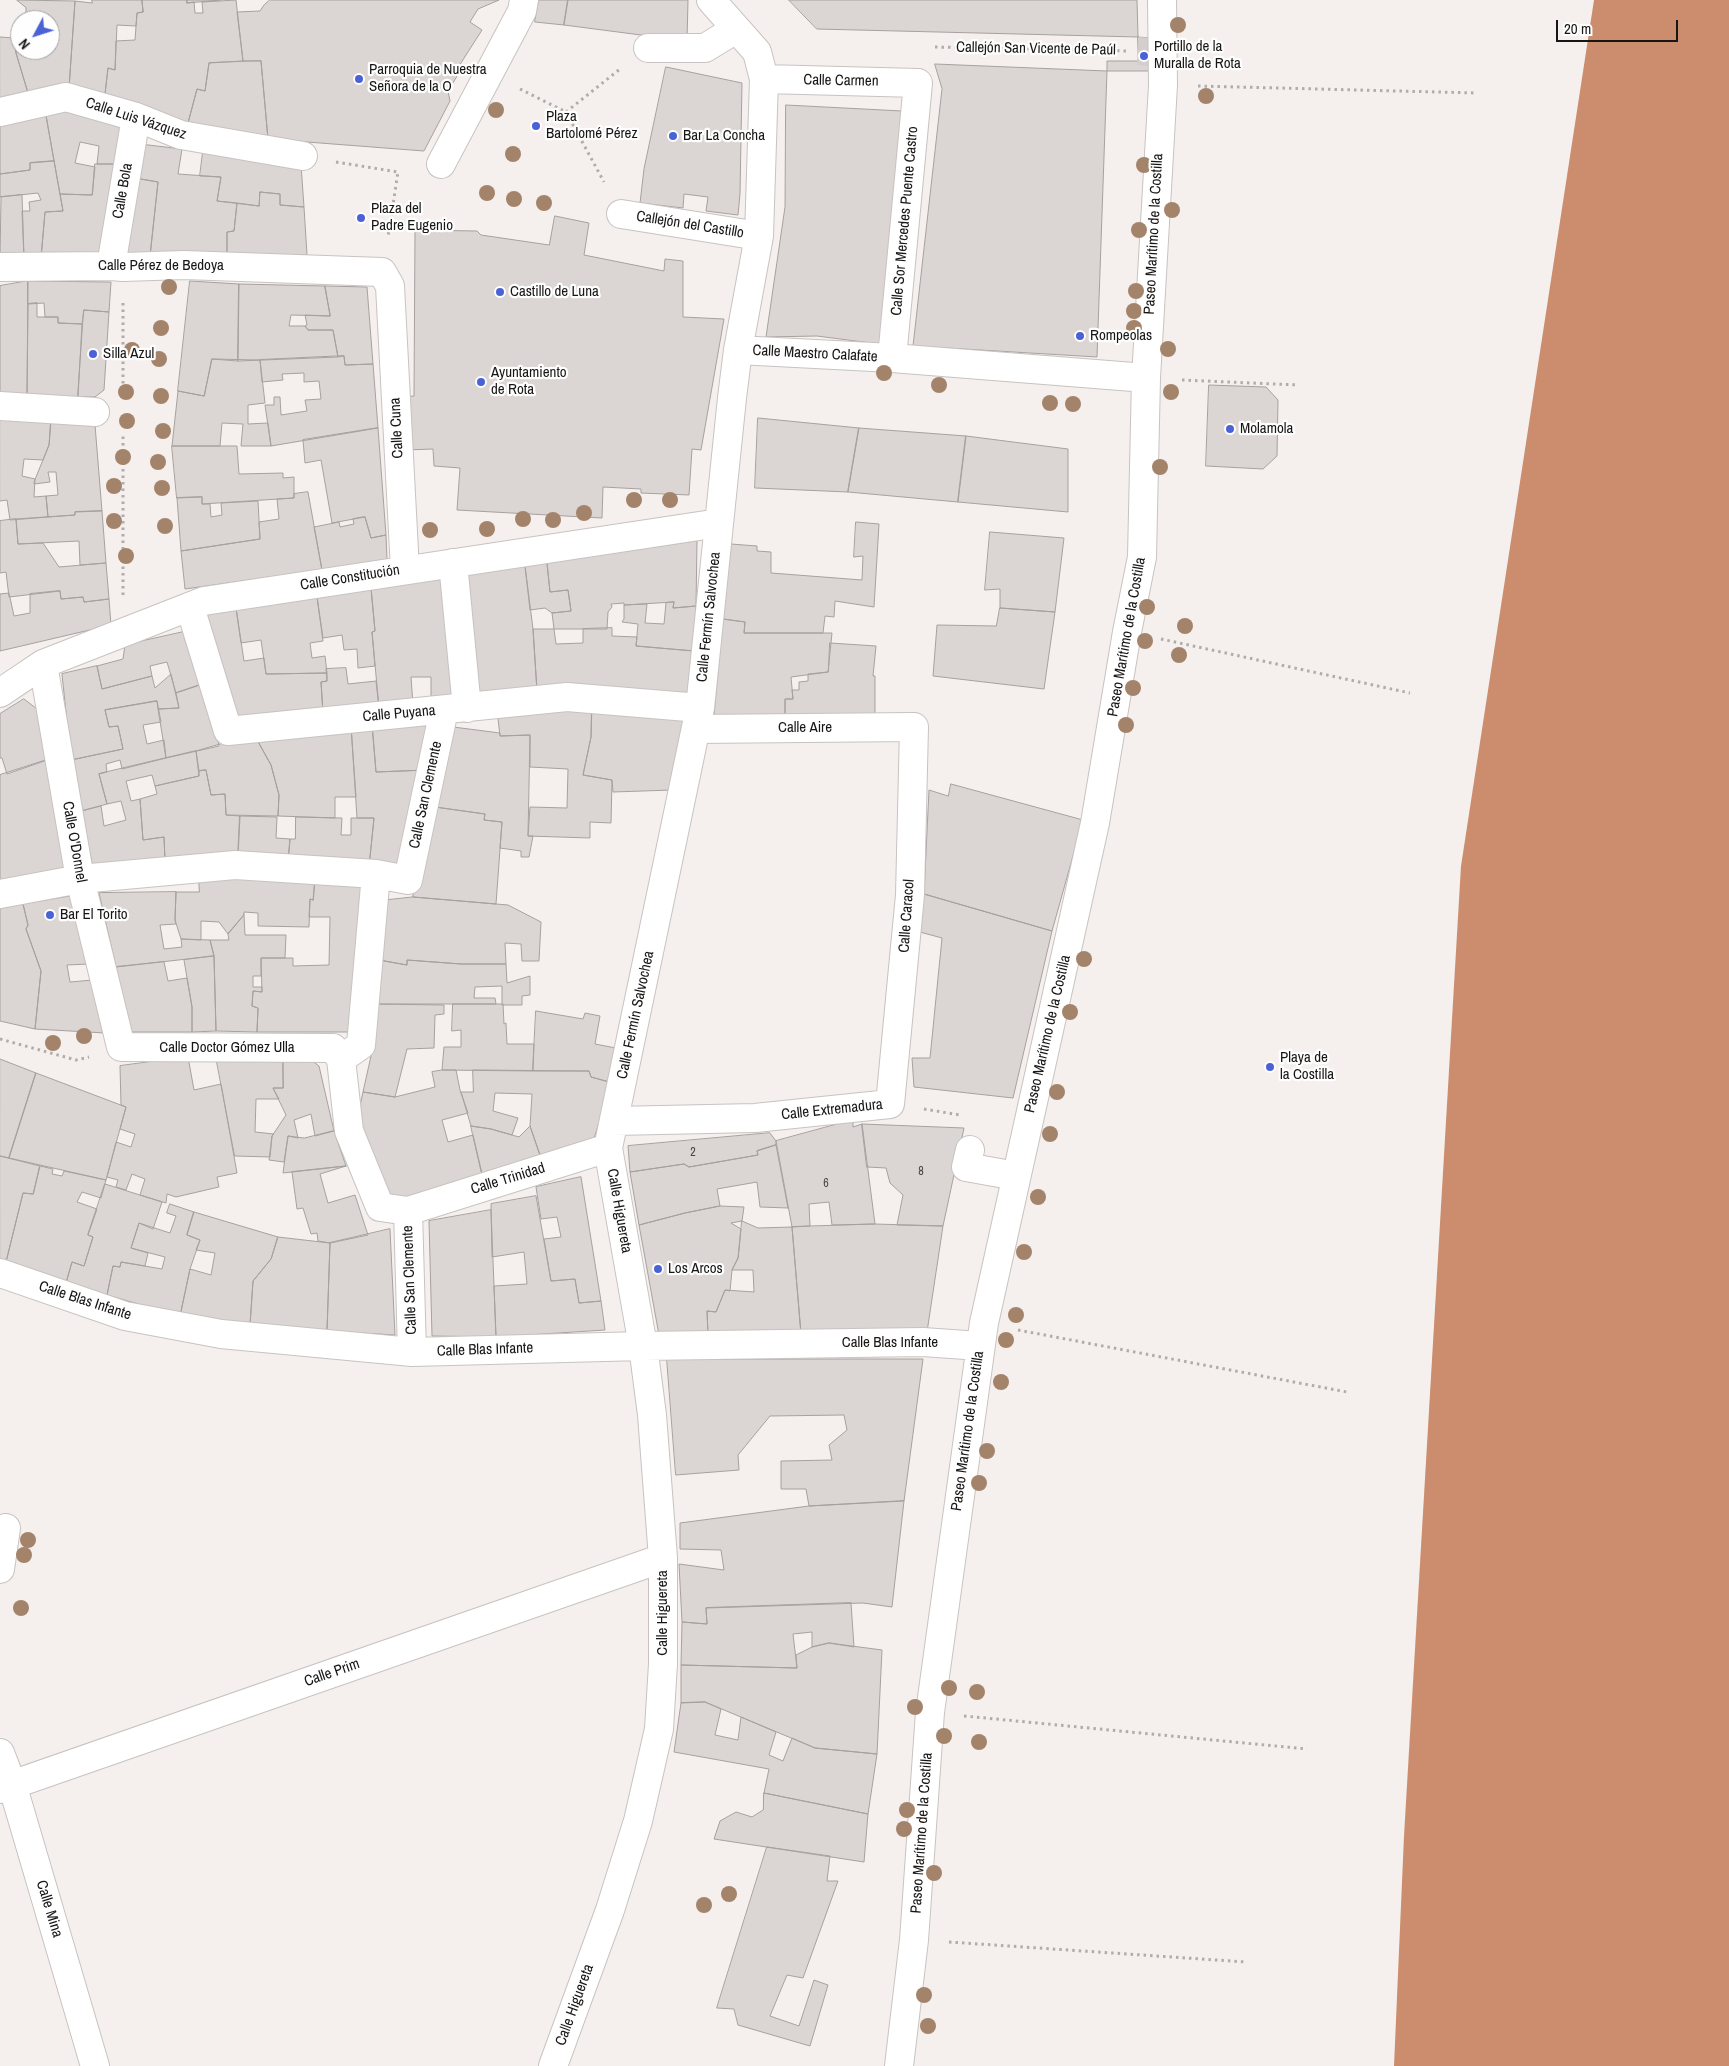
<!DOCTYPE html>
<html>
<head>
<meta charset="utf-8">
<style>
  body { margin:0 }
  #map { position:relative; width:1729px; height:2066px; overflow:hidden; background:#f5f0ed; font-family:"Archivo Narrow",sans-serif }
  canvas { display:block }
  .north { position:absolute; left:10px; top:10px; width:50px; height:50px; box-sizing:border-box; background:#fefefe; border:1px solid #a2a1a1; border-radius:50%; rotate:230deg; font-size:14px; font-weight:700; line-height:20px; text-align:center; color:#181615 }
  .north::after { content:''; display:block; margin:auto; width:18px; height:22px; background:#4a62d6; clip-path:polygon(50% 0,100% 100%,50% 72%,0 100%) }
  .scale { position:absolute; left:1556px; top:20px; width:122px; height:22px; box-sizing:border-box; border:2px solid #181615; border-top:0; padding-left:6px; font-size:15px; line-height:18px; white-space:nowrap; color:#181615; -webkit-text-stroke:4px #fefefe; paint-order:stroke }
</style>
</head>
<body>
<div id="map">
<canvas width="1729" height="2066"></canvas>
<div class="north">N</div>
<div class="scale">20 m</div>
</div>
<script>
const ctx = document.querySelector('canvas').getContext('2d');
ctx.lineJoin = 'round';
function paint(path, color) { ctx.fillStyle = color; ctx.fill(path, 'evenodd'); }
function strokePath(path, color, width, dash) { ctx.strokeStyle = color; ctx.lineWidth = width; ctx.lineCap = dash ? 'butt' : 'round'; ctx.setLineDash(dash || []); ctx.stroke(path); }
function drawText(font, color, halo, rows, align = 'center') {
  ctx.font = font + ' "Archivo Narrow",sans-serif'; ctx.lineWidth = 4.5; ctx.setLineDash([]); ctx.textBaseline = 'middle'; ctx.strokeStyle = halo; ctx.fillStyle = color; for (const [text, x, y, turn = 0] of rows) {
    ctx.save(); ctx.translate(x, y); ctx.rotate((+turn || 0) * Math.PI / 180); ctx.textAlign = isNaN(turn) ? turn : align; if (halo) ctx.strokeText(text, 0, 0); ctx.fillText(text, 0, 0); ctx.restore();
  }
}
paint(new Path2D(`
  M1594 0H1729V2066H1394L1404 1836 1461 866Z`), '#cb8d6d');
const building = new Path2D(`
  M17 0 75 1 69 88 28 93 16 53 14 38H20V50H50V20H26V8Z
  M92 0H142L143 12 137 13 136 26 117 25 115 70 108 68 105 94 69 88 75 1 92 3Z
  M142 0H187V3L194 2 195 13H203L202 2 236 0 243 61 209 63 205 91 197 89 188 123 105 94 108 68 115 70 116 41 135 40 137 13 143 12Z
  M187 0H221L187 3Z
  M270 0H499L478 9 470 22 482 30 459 66 462 68 448 91 450 101 424 151 268 139 261 61H243L237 12 260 11 264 5Z
  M539 0H568L564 25 535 22Z
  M568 0H688L687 41 564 25Z
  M789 0H1137L1138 37 817 29Z
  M0 37 14 38 16 53 28 93 0 99Z
  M1138 37 1150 38V71H1107V61H1138Z
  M261 61 268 139 188 123 197 89 205 91 209 63Z
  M935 64 1107 71 1097 357 913 346 942 89Z
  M666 67 742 83 740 194 738 215 706 211 708 197 684 194 683 208 640 203 644 169Z
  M786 105 902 111 886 345 817 336 766 337 785 207Z
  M58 106 128 123 121 164H97L99 146 80 142 75 163 95 167 92 195 60 194 45 110Z
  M45 110 54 161 30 163V170L0 174V125Z
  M140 144 182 149 178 174 221 177 217 201 237 203 234 231 227 232V256H150L158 182 135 178Z
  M203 152 301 165 304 207 280 205V194L260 192 259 206 217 201 221 177 200 176Z
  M54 161 63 211 45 212 41 258H24L22 211H30L29 202 41 200 38 193 0 197V174L30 170V163Z
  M95 164H121L105 263 41 258 45 212 63 211 60 194 92 195Z
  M135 178 158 182 150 256H123Z
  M260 192 280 194V205L304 207 307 255 227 256V232L234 231 237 203 259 206Z
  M22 195 24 258H0L1 197Z
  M555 216 589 223 584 255 664 271 665 259 683 261V317L724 319 701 450 692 449 689 495 641 493V489L603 487 602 518 457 510 460 468 434 466 433 449 405 450 403 397 414 396 415 230 477 231 481 235 549 245Z
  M28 281 111 282 109 312 84 310 82 324 58 323V317H45L44 303 28 304Z
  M28 281 27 395 0 394V286Z
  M190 281 239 284 238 361 212 359 204 396 178 391Z
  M239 284 325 286 330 316 291 315 289 326H305L308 330H333L338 357 238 361Z
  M325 286 367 287 373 364 345 365 344 356 338 357 333 330H308L305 326 307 325 305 315 330 316Z
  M37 303V317H58V323L82 324 78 397 27 395 28 304Z
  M84 310 109 312 104 390 95 397H78Z
  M344 356 345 365 373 364 378 428 271 446 265 405H274V397H280L281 415 307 411 305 400 321 399 319 381 304 382V373L282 374 283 380 262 382 260 360Z
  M212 359 260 360 265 403 248 405V424L268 423 271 446H241L243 424 222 423 220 446H172L178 391 204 396Z
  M1209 385 1266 387 1278 400 1277 456 1263 469 1206 466Z
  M0 418 51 421 49 445 43 460 24 459 22 476 35 479 34 497 46 496 48 517 10 520 7 500 0 501Z
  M758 418 859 428 848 492 755 488Z
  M51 421 95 425 102 511 75 512V515L48 517 46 496 58 495 56 472H48L50 482 34 484V482L49 445Z
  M378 428 386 535 371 538 365 517 332 523 321 460 305 463 303 440Z
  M859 428 966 436 958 502 848 492Z
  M966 436 1068 449V512L958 502Z
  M172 446H237L239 474 283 473V478L294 477V498L202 504V497L177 498Z
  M308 492 322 570 185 589 181 551 260 539 259 522 279 519 277 499 294 498V494Z
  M202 497V504H210L211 517 222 515 221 503 258 501 260 539 181 551 177 498Z
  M102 511 106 563 80 565 79 541 18 544 16 519 75 515V512Z
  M365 517 371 538 386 535 387 560 322 570 314 527 339 522 340 527 354 524 353 519Z
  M16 519 18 544 43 543 59 567 106 563 109 599 84 602 83 597 61 599 60 591 9 597 6 572 0 573V521Z
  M856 522 879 524 874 607 835 601 834 617 825 616 823 633H744L745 622 723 619 731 544 757 546V551L771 552V573L862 580 863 556 854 557Z
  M990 532 1064 538 1055 612 1000 608V589L985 590Z
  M697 541 696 606 673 608 674 602 624 605V603L611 604 612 607 608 612 607 629H554L552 613 571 611 568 590 550 592 547 563Z
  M547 563 550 592 568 590 571 611 552 613 545 608 530 610 525 566Z
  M525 566 533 629 537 691 478 697 464 574Z
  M445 577 453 701 431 703V677H411L413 705 379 708 372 632 375 631 371 588Z
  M371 588 375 631 372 632 375 666 358 668 357 649 344 650 342 635 323 638 317 597Z
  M60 591 61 599 83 597 84 602 109 599 111 625 0 651V594L9 593 14 616 30 613V594Z
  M317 597 323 641 310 643 312 658 325 656 327 673 266 674 261 640 241 643 236 608Z
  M674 602 673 608 696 606 694 651 636 646 638 624 622 622 624 619V605L647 604 645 623 664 624 666 603Z
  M236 608 244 661 264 658 266 674 327 673V681L321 682 323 713 236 721 204 613Z
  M1000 608 1055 612 1044 689 933 676 937 625 996 626Z
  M723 619 745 622 744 633H832L828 672 791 677 793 699H785V721L714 720Z
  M612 628V636L637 637 636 646 694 651 693 696 537 691 533 629H554L556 644 583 643V629Z
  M188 631 206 683 176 693 167 662 150 666 152 676 102 689 97 666 123 659 125 645Z
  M830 643 876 646 873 676H875V714L785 721V699H793L792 690H799V682L808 681V674L828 672Z
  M97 666 102 689 152 676 155 688 171 674 179 708 158 709 157 701 105 710 109 727 118 726 123 749 71 760 62 674Z
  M346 668 348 684 376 681 379 708 323 713 321 682 327 681 326 669Z
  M206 683 219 746 166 758 158 709 179 708 176 693Z
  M24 699 37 709 47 760 7 774 2 758H0V714Z
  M157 701 161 722 143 725 147 744 164 740 166 758 122 769 120 760 106 764 107 772 99 774 107 804 81 811 71 760 123 749 118 726 109 727 105 710Z
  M592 703 591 737 583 775 612 780 611 823 590 822V838L528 836 530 807 567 808 568 769 530 767V735L500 736 497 710Z
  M592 703 686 714 672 790 613 792 612 780 583 775 591 737Z
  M425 722 428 728 426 770 376 772 372 724Z
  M372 724 376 772 426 770 406 872 369 867 374 818H357L351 726Z
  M351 726 356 797H335V818L278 816 279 795 271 765 256 738Z
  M453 727 500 733V736L530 735 528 836H533L529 857H521V851L500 848 502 822 484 820 485 814 435 807Z
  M256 738 271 765 279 795 278 816 226 815 225 794 211 795 206 770 199 771 196 751 237 739Z
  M196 751 199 776 155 786 152 775 126 781 131 801 140 799 143 840 164 837 165 861 93 868 81 811 101 806 104 826 126 820 121 801 107 804 99 774Z
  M47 760 68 871 0 883V775Z
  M206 770 211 795 225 794 226 815 240 816 238 857 165 861 164 837 143 840 140 799 157 794 155 786 199 776V771Z
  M951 784 1083 820 1052 931 924 894 929 790 948 796Z
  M435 807 485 814 484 820 502 822 496 904 413 897Z
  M240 816 277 817 276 838 290 839 288 861 238 857Z
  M296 817 342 818 341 835H351V818H374L369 867 288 861 290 839H295Z
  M199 878 315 880 313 900 310 899 309 927 258 926V913L244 912V915L228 934 219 922 201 921V940L181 939 175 920 176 892H199Z
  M315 880 368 888 355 1032H257L258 1008 252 1006 253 991 262 992 261 958H293V966L329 965 330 917H309L310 899 313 900Z
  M176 892 175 920 176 924 160 925 164 949 182 947 181 939 210 940 214 956 116 967 99 893Z
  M924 894 1052 931 1013 1098 914 1087 912 1058H930L942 938 916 931Z
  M73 896 89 964 67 965 70 982 93 980 105 1033 35 1029 41 971 26 929 28 925 23 904Z
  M413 897 508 905 541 922 539 961H522L521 944 505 943 506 964H461L407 960V965L379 960 388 900Z
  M23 904 28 925 26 929 41 971 35 1029 0 1021V907Z
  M244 915 245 935H286L285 958H261V976H253V987H262V992L253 991 252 1006 258 1008 257 1032 216 1031 214 956 210 940H229L228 934Z
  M214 956 216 1031 192 1032V1007L184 960Z
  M379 960 407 965V960L461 964H506L507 983 530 976V995L522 996V1005H502V986L475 987 474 998H495L496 1004H373Z
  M164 962 168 981 187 978 192 1007V1032H130L116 967Z
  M373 1004 444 1005V1014L435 1015 434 1048 407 1049 395 1097 363 1092 373 1047Z
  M453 1004H503L504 1024 506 1023 507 1044H534L533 1071 442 1070 444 1047H461V1030L452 1031Z
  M536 1011 583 1019 585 1013 600 1016 595 1044 621 1049 613 1083 591 1077 589 1071H533Z
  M188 1057 194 1090 221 1084 237 1173 217 1177 219 1187 176 1197 167 1194 166 1203 140 1195 145 1179 132 1174 126 1190 116 1187 118 1180 107 1177 116 1142 131 1147 135 1134 120 1129 126 1107 121 1105 120 1066Z
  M216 1057 283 1059V1088H273L279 1099H256L255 1132 274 1134 272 1136 270 1157 235 1156Z
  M0 1059 36 1073 9 1158 0 1156Z
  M283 1059 311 1060 319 1066 334 1131 315 1136 311 1114 294 1120 298 1138 288 1136 284 1162 269 1160 272 1136 286 1115 273 1088H283Z
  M442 1070H456L460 1090 468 1113 442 1120 448 1142 473 1135 483 1178 388 1205 356 1124 363 1092 395 1097 435 1087 432 1072Z
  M473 1070 589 1071 591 1077 613 1083 594 1138 542 1161 530 1126 532 1094 495 1093 493 1111 518 1118 512 1135 491 1129 471 1126 461 1092H473Z
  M36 1073 126 1107 106 1180 9 1158Z
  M853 1120V1127L862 1124 875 1224 832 1225 829 1202 809 1204 810 1226 792 1227 776 1141Z
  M862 1124 964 1128 943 1226 897 1225 903 1195 890 1183 886 1168 867 1167Z
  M471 1126 491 1129 519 1137 530 1126 542 1161 483 1178Z
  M334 1131 346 1166 283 1173 288 1136 304 1138Z
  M770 1133 776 1141V1145L757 1151 758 1155 689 1167 684 1164 630 1172 628 1146Z
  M776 1145 788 1208 760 1207 757 1182 717 1189 720 1206 685 1213 639 1225 630 1172 684 1164 689 1167 758 1155 757 1151Z
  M0 1156 40 1166 33 1194 23 1193 6 1262 0 1260Z
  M40 1166 53 1169 52 1174 62 1176 64 1171 106 1180 101 1198 82 1192 77 1202 97 1209 88 1235 93 1237 84 1266 72 1262 66 1283 6 1262 23 1193 33 1194Z
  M346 1166 320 1174 328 1203 355 1195 368 1235 330 1243 318 1241 317 1233 311 1234 303 1208 297 1209 292 1172Z
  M581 1177 601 1301 579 1303 575 1279 551 1281 544 1239 561 1237 557 1217 541 1219 536 1187Z
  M105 1184 162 1202 153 1229 139 1223 131 1248 148 1253 145 1266 121 1262 120 1267 113 1266 107 1295 66 1283 72 1262 84 1266 93 1237 88 1235Z
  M536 1196 551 1281 575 1279 579 1303 601 1301 605 1330 496 1337 494 1286 527 1284 524 1252 492 1257 491 1204Z
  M170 1204 194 1212 187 1235 200 1240 190 1269 180 1316 107 1295 113 1266 120 1267 121 1262 162 1269 165 1257 131 1248 139 1223 170 1233 176 1216 167 1213Z
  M720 1206 744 1207 742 1221 731 1223 741 1229 738 1258 732 1270 730 1291 725 1290 716 1312 707 1311 708 1334 659 1335 639 1225 685 1213Z
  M491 1210 496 1337 432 1336 429 1221Z
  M194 1212 278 1237 271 1259 253 1281 250 1325 180 1316 190 1269 211 1275 215 1253 196 1250 200 1240 187 1235Z
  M742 1221 758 1228 792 1227 801 1334H708L707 1311 716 1312 725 1290 754 1292 753 1270H732L738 1258Z
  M875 1224 943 1226 927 1332 801 1334 792 1227Z
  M390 1229 395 1335 327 1331 330 1243Z
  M278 1237 330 1243 327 1331 250 1325 253 1281 271 1259Z
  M667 1359H923L904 1501 809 1506 806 1489H781V1461L832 1460 829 1445 847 1430 844 1415 770 1416 738 1455 739 1470 676 1475Z
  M904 1501 892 1607 863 1603 706 1608 707 1624 682 1622 679 1564 724 1570 721 1550 680 1549V1523L809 1506Z
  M851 1603 854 1647 829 1643 812 1647V1632L793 1634 797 1668 681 1665 682 1622 707 1624 706 1608Z
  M829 1643 882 1650 877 1754 815 1748 705 1702 681 1703V1665L797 1668 796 1655 812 1647Z
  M705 1702 721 1709 715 1735 738 1740 741 1717 776 1732 769 1755 783 1761 792 1738 815 1748 877 1754 868 1814 764 1793 769 1769 674 1752 681 1703Z
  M764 1793 868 1814 864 1862 714 1839 720 1821 736 1812 752 1817 763 1810Z
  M767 1847 830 1856 827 1881H838L803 1978 787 1975 770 2016 799 2026 814 1980 828 1985 810 2046 738 2025 734 2009 717 2008Z`);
paint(building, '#dbd5d3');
strokePath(building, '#a6a19f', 1);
strokePath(new Path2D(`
  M1138 51 1150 52`), '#d4cfcd', 28, [28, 14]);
const minor = new Path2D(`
  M648 48H705L736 29
  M764 79 918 83 892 358
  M0 112 66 97 136 117 181 135 303 156
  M441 164 522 11 524 0
  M621 214 759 236
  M111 266 136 117
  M0 267 111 266 123 267 184 265 382 272 390 286 405 570
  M738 350 892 358 1146 378
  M0 406 95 412
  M453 563 467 708
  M190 607 228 731 567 697 700 708
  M43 664 80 879 121 1047 333 1048 341 1059 349 1131 380 1207 408 1211 412 1352
  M0 693 43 664 204 601 719 523
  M0 894 80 879 235 865 376 874 408 880 444 710
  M341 1059 361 1045 376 874
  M614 1121 755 1118 890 1104 910 895 914 727 696 729
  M970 1150 966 1167 1016 1176
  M408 1211 608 1148
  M0 1273 125 1316 221 1334 412 1352 643 1346 923 1342 980 1346
  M0 1569 6 1528
  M0 1753 12 1784 95 2066
  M0 1789 663 1558
  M553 2066 610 1910 638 1821 659 1729 663 1664V1558L652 1415 643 1346 608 1148 700 708 732 398 738 350 759 236 764 79 757 52 711 0
  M899 2066 914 1940 930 1712 984 1323 1095 823 1127 632 1142 557 1146 378 1163 85 1162 0`);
strokePath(minor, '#c8c3c0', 30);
strokePath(new Path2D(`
  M935 47 1127 51
  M1198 86 1477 93
  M520 89 566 112 604 182
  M566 112 620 69
  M336 162 398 172 388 237
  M1182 380 1298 385
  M123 390V301
  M123 595V434
  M1161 639 1410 693
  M0 1039 76 1060 89 1057
  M924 1109 960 1115
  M1018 1330 1347 1392
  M964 1716 1307 1749
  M949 1942 1246 1962`), '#b0acaa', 3, [2.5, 4]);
strokePath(minor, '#fff', 28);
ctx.fillStyle = '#a4836b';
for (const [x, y] of [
  [1178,25],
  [1206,96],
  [496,110],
  [513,154],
  [1144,165],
  [487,193],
  [514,199],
  [544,203],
  [1172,210],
  [1139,230],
  [169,287],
  [1136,291],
  [1134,311],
  [161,328],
  [1134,328],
  [1168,349],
  [132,350],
  [159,359],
  [884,373],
  [939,385],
  [126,392],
  [1171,392],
  [161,396],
  [1050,403],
  [1073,404],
  [127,421],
  [163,431],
  [123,457],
  [158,462],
  [1160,467],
  [114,486],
  [162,488],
  [634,500],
  [670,500],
  [584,513],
  [523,519],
  [553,520],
  [114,521],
  [165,526],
  [487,529],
  [430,530],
  [126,556],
  [1147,607],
  [1185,626],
  [1145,641],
  [1179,655],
  [1133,688],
  [1126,725],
  [1084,959],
  [1070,1012],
  [84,1036],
  [53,1043],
  [1057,1092],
  [1050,1134],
  [1038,1197],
  [1024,1252],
  [1016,1315],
  [1006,1340],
  [1001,1382],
  [987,1451],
  [979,1483],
  [28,1540],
  [24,1555],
  [21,1608],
  [949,1688],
  [977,1692],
  [915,1707],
  [944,1736],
  [979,1742],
  [907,1810],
  [904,1829],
  [934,1873],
  [729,1894],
  [704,1905],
  [924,1995],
  [928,2026]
]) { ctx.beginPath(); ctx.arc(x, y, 8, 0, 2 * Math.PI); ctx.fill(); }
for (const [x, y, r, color] of [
  [1144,56,5,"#4a62d6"],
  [359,79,5,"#4a62d6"],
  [536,126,5,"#4a62d6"],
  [673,136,5,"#4a62d6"],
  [361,218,5,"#4a62d6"],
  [500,292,5,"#4a62d6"],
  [1080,336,5,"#4a62d6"],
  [93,354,5,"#4a62d6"],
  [481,382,5,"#4a62d6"],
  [1230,429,5,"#4a62d6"],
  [50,915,5,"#4a62d6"],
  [1270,1067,5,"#4a62d6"],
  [658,1269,5,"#4a62d6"]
]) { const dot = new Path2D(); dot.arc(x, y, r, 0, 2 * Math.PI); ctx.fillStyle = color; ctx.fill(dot); strokePath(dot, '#fefefe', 2); }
drawText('12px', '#494644', null, [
  ["2",693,1153],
  ["8",921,1172],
  ["6",826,1184]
]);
drawText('15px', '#181615', '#fefefe', [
  ["Portillo de la",1154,47],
  ["Muralla de Rota",1154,64],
  ["Parroquia de Nuestra",369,70],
  ["Señora de la O",369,87],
  ["Plaza",546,117],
  ["Bartolomé Pérez",546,134],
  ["Bar La Concha",683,136],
  ["Plaza del",371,209],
  ["Padre Eugenio",371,226],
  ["Castillo de Luna",510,292],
  ["Rompeolas",1090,336],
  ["Silla Azul",103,354],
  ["Ayuntamiento",491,373],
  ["de Rota",491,390],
  ["Molamola",1240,429],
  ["Bar El Torito",60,915],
  ["Playa de",1280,1058],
  ["la Costilla",1280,1075],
  ["Los Arcos",668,1269]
], 'left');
drawText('15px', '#181615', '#fefefe', [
  ["Callejón San Vicente de Paúl",1036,49,1],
  ["Calle Carmen",841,81,1],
  ["Calle Luis Vázquez",136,119,18],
  ["Calle Bola",123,191,-80],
  ["Calle Sor Mercedes Puente Castro",905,221,-85],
  ["Callejón del Castillo",690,225,9],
  ["Paseo Marítimo de la Costilla",1154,234,-87],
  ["Calle Pérez de Bedoya",161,266],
  ["Calle Maestro Calafate",815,354,3],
  ["Calle Cuna",397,428,-93],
  ["Calle Constitución",350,578,-9],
  ["Calle Fermín Salvochea",709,617,-84],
  ["Paseo Marítimo de la Costilla",1127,637,-80],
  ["Calle Puyana",399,714,-5],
  ["Calle Aire",805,728],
  ["Calle San Clemente",426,795,-78],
  ["Calle O'Donnel",74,842,80],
  ["Calle Caracol",907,916,-86],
  ["Calle Fermín Salvochea",636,1015,-78],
  ["Paseo Marítimo de la Costilla",1048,1034,-77],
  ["Calle Doctor Gómez Ulla",227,1048],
  ["Calle Extremadura",832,1110,-6],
  ["Calle Trinidad",508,1179,-17],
  ["Calle Higuereta",619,1211,80],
  ["Calle San Clemente",410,1280,-92],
  ["Calle Blas Infante",85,1301,18],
  ["Calle Blas Infante",890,1343],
  ["Calle Blas Infante",485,1350,-2],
  ["Paseo Marítimo de la Costilla",968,1431,-82],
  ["Calle Higuereta",663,1613,-90],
  ["Calle Prim",332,1673,-19],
  ["Paseo Marítimo de la Costilla",922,1833,-86],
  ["Calle Mina",49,1909,73],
  ["Calle Higuereta",575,2005,-70]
]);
</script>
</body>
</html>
